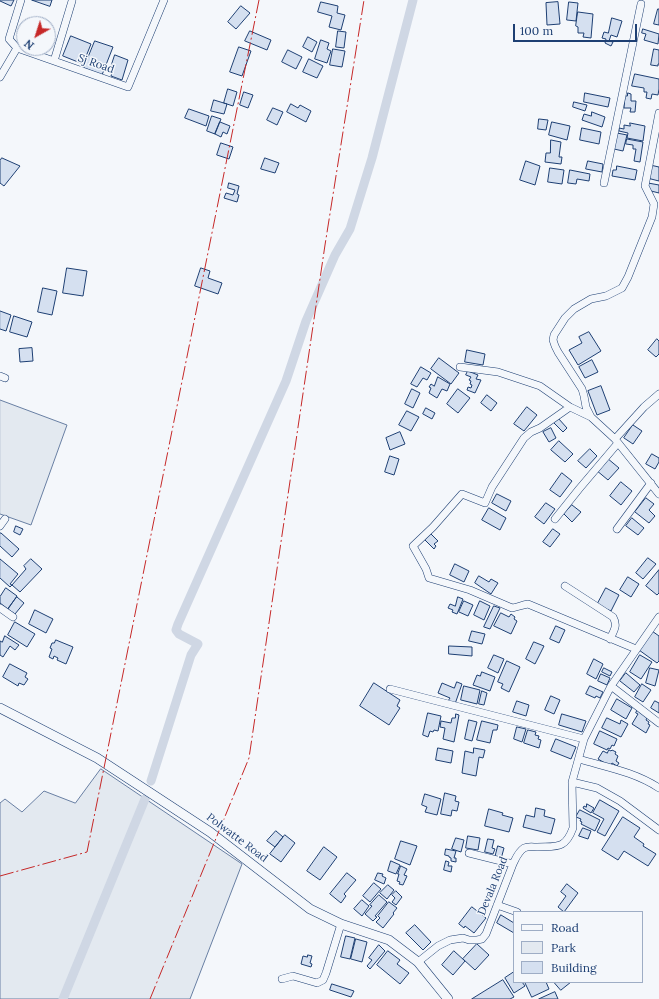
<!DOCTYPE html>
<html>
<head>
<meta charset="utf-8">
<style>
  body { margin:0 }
  #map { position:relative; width:659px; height:999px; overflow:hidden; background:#f4f7fb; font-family:Lora,serif }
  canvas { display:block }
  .legend { position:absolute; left:513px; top:911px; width:130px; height:72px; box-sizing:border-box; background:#f4f7fb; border:1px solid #9eadc5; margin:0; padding:5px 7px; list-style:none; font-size:12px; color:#1d3f73 }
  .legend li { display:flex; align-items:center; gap:8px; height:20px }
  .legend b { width:20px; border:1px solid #9eadc5 }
  .north { position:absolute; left:16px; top:16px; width:40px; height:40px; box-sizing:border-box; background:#f4f7fb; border:1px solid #9eadc5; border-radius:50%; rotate:219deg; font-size:11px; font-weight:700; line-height:16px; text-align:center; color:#1d3f73 }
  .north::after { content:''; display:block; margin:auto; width:14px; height:18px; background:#c62828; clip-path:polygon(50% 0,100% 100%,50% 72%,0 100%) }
  .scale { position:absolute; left:513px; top:24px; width:124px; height:18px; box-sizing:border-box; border:2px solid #1d3f73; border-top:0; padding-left:5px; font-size:12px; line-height:14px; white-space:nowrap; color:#1d3f73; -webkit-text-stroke:3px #f4f7fb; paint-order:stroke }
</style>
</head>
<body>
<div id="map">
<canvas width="659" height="999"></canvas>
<ul class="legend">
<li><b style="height:5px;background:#f4f7fb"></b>Road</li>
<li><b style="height:11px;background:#e3e9f0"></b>Park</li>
<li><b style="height:11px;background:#d5e0f0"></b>Building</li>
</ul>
<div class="north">N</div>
<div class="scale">100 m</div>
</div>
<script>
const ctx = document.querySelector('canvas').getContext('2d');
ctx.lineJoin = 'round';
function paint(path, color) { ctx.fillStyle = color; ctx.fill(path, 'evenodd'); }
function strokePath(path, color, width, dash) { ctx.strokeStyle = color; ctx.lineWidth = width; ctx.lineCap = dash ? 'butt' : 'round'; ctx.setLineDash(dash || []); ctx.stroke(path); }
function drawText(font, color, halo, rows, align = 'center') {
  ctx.font = font + ' Lora,serif'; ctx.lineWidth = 3; ctx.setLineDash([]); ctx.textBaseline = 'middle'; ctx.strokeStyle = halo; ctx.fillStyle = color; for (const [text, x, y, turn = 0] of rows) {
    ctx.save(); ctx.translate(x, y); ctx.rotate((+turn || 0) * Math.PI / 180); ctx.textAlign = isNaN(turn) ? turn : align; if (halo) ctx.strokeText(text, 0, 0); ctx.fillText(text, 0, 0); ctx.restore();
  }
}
const green = new Path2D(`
  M0 400 67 425 31 525 0 514Z
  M101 769 242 864 190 999H0V803L5 799 22 812 44 791 75 803Z`);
paint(green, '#e3e9f0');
strokePath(green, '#687fa3', 1);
strokePath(new Path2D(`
  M151 781 191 655 198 644 179 634 176 630 178 624 286 381 306 321 335 255 350 229 372 158 413 0
  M63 999 145 799`), '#cfd7e4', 9);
const building = new Path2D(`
  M0 0H14L11 6 0 1Z
  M32 0H52L50 6Z
  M321 2 338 6 337 13 345 15 341 30 329 27 332 16 318 12Z
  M558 2 560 24 547 25 546 3Z
  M569 2 578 3 576 21 567 20Z
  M241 6 250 13 236 29 228 22Z
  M658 9H659V25L654 24Z
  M578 12 593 14 591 38 583 37 584 33H578V27L576 26Z
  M612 18 622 21 617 37 611 35 609 41 613 42 611 46 605 43 606 39 602 38 604 32 608 33Z
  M24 24V45L19 43Z
  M643 29 659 34 658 44 644 40 646 34 642 33Z
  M250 31 271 40 267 50 245 41Z
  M338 31 346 32 344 48 336 47Z
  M71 36 91 44 83 64 63 56Z
  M308 37 317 42 312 52 303 47Z
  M321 40 329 43 327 49 331 51 327 63 315 59Z
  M95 41 113 47 102 75 84 68Z
  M239 47 251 51 242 76 230 72Z
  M333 49 345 51 342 67 330 65Z
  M654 49 659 50V64H658V66L651 65Z
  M288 50 302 57 296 69 282 62Z
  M115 55 128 60 122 80 111 76 113 69 111 67Z
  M309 59 323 66 317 78 303 72Z
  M635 74 659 79V89L658 95 652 94 651 99 646 98 647 92H644V88L632 86Z
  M228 89 237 92 233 106 224 103Z
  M244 92 253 95 248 108 240 105Z
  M585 93 610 98 608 107 584 102Z
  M628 93 631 94V101H636L635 112H630L631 108H624L625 96H627Z
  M214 100 227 104 224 114 211 111Z
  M574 102 587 105 585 111 573 107Z
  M291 104 298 108 300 105 311 111 306 122 287 112Z
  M273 108 283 112 277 125 267 120Z
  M189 109 209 116 206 126 185 118Z
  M592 112 605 117 602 127 582 120 584 114 591 116Z
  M212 116 221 119 215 134 207 131Z
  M539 119 548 120 546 130 538 129Z
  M220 122 230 126 227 134 223 132 221 137 215 134Z
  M552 122 570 126 567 140 549 135Z
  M630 123 645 126 643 141 627 138 628 133 619 131V128L624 129V125L630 126Z
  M582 128 601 132 599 144 580 140Z
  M617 133 627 135 623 151 614 149Z
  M627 139 643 142 640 162 634 161 636 149H633V145L626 144Z
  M551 140 561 142 559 157H562L561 164 545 162 546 153H550Z
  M221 143 233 147 229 159 217 155Z
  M2 158 20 166 4 186 0 183V161Z
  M265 158 279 163 275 173 261 169Z
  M526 161 540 166 535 185 520 180Z
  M588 161 603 164 602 172 586 169Z
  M650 165 659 167V181L647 178Z
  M617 166 637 170 635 180 612 176 613 170H616Z
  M550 168 564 170 562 184 548 182Z
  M570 170 590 174 589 181 577 179 576 184 568 183Z
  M229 183 239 186 237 194 239 195 237 202 224 198 226 193 233 195 235 190 228 188Z
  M648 183 659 185V193L647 190Z
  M67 268 87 271 83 296 63 293Z
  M201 268 210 271 208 278 222 283 218 294 195 286Z
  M43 288 57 291 52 315 38 312Z
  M0 311 11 315 6 331 0 329Z
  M14 316 32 322 27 337 10 332Z
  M589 332 601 351 578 365 569 350 582 343 579 337Z
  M657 339 659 341V354L656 357 648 350Z
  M32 348 33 361 20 362 19 349Z
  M467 350 485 354 483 365 465 362Z
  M439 358 459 373 451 384 431 369Z
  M592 360 598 372 585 378 579 367Z
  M421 367 431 373 427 380 423 378 417 387 411 384Z
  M468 371 478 375 476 379 481 380 475 393 467 390 468 387 471 388 472 385 470 384 471 381 469 380 471 377 466 375Z
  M438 377 450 384 447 391 442 389 437 398 429 393 431 388 429 387 431 384 434 386Z
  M601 386 610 410 597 415 588 391Z
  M412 389 420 393 413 408 405 404Z
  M458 389 470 398 458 413 447 404Z
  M487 395 497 403 491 411 481 403Z
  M527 407 537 415 524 431 514 424Z
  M426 408 435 413 432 419 423 414Z
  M407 411 419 417 411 431 399 425Z
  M558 418 567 428 563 432 553 422Z
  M633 425 642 431 633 444 624 438Z
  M551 428 556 438 549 442 543 432Z
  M400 432 405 444 390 450 386 438Z
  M559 441 573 454 565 462 551 450Z
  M590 449 597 456 586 468 578 461Z
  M652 454 659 458V462L655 469 646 464Z
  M390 456 399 459 394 475 385 472Z
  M607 458 619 468 608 480 596 470Z
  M562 473 572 481 560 497 550 490Z
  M621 482 632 491 621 505 610 496Z
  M497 494 511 501 506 511 492 503Z
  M646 498 654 504 649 510 655 516 649 523 635 512Z
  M546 503 555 509 544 524 535 517Z
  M572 505 581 512 572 522 564 514Z
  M489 508 506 518 500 530 482 520Z
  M632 518 644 528 638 535 626 526Z
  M16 526 23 529 20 535 14 532Z
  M553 529 560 534 550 547 543 542Z
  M0 533H1L19 549 12 557 0 546Z
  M431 534 438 541 434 544 436 546 434 549 425 540Z
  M648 558 656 564 643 579 636 573Z
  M0 559 18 574 10 584 12 585 10 587 0 578Z
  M31 559 42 569 20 592 12 585 26 569 24 566Z
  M455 564 469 571 464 582 450 575Z
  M659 570V593L657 595 646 586Z
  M479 576 489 582 491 579 498 583 491 594 475 583Z
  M628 577 639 584 631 597 620 590Z
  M6 588 17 596 8 609 0 603V597Z
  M606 588 619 595 611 611 597 605Z
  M17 597 24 603 15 614 8 609Z
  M458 597 463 599 457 614 452 612 453 610 448 608 450 604 455 606Z
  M464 601 473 605 468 616 459 612Z
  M480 601 490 606 484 620 474 615Z
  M494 606 500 608 490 629 484 627Z
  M35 610 53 619 46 633 29 624Z
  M501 613 509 617 511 614 515 617 514 619 517 621 511 634 494 626Z
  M15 622 35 634 27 647 8 635Z
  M556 626 565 630 559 643 550 639Z
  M472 631 485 634 482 644 469 641Z
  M652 631 659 636V661L657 663 639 650Z
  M5 636 19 645 15 650 10 646 3 657 0 655V641L2 642Z
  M56 640 73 647 66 664 57 660 58 658 54 656 53 659 49 657 52 649 50 648 52 643H54Z
  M534 642 544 646 535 664 526 659Z
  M449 646 472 647V656L449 654Z
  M494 655 504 659 498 673 488 668Z
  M640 655 652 662 641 679 630 672Z
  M594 659 603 664 596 679 587 674Z
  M507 661 520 667 509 692 501 688 503 684 498 682Z
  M10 664 27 673 25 677 28 679 24 685 19 683 18 686 3 677Z
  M604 668 612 672 610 676 602 672Z
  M650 668 659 670 655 686 646 683Z
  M482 672 495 677 490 691 473 685 477 675 480 676Z
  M626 673 640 685 634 692 620 681Z
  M601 674 610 678 607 685 598 681Z
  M457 682 462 684 455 704 448 701 450 698 438 693 442 683 454 688Z
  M374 683 400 700 397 706 400 708 389 725 360 706Z
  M642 684 651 690 643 702 635 697Z
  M464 686 480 690 477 704 461 700Z
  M590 686 603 692 600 698 596 696 595 698 586 694Z
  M482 691 487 693 484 705 479 704Z
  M551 696 560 700 554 714 545 710Z
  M617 699 632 708 626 719 611 710Z
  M517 701 529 705 526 716 513 712Z
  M655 701 659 703V713L651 708Z
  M638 709 648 716 646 720 649 722 648 724 650 725 646 733 632 724 638 714 636 713Z
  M428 713 441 716 438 731 434 730 433 732 430 731 428 737 423 735Z
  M456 714 459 715 454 742 443 739 445 728 440 727 441 721 451 723 452 718H455Z
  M562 714 586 721 582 732 559 725Z
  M607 718 620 724 621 720 628 724 621 737 602 728Z
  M469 720 477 722 472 741 465 739Z
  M482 721 498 725 497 730H493L490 743 477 740Z
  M517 727 526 729 522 742 514 739Z
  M528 730 536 732 535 735 539 736 538 739 541 740 539 748 524 743Z
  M600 731 617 739 614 746 612 745 610 749 608 748 607 750 594 744Z
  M556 739 576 747 571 759 551 751Z
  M438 748 453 751 451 763 436 760Z
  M474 748 485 750 483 758 479 757 476 776 462 773 465 751 473 753Z
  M609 750 611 751 612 750 616 752 615 754 618 756 616 761 619 763 617 766 612 763 610 766 598 759 603 751 607 753Z
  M445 793 456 796 455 801 459 802 457 811 452 810 451 816 441 814Z
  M425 794 441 799 437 815 425 812 427 807 422 805Z
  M600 800 619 811 605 836 597 832 604 819 593 813Z
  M587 804 594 808 591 813 583 808 584 806 586 807Z
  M536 808 545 810 544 816 555 819 551 834 523 827 526 815 534 817Z
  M489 809 503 813 502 815 513 818 509 832 485 826Z
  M580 810 600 820 595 831 581 824 582 822 580 821 581 819 576 817Z
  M623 817 640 828 634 837 644 844 643 846 656 854 648 866 624 851 618 860 602 850Z
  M583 828 591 831 588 839 579 836Z
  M276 831 283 837 275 847 267 841Z
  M285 835 295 843 281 862 270 854Z
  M468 836 480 838 478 850 466 848Z
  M456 838 464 840 461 852 452 849Z
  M488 839 494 840 492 848 495 849 493 854 485 852Z
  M401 841 417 846 410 865 395 859Z
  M498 846 504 848 501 859 495 858Z
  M324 847 337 857 320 880 307 871Z
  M446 849 456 851 454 858H456V862L451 861V858L449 857V856L445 855Z
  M391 861 400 865 396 874 388 871Z
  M446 861 449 862 448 866H452L451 872 444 870Z
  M401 866 407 869 404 875 407 876 403 885 399 884 400 882 397 881 399 874H398Z
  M347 873 356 880 344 894 346 896 341 903 330 894Z
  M378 873 383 874 382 876 386 878 384 884 375 880Z
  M374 883 381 889 370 902 363 896Z
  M567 884 578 893 564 912 558 907 566 896 561 892Z
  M388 885 394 890 387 899 380 893Z
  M396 891 402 897 396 905 392 902 395 898 392 895Z
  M379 895 387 902 375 916 377 917 373 921 365 914 372 906 370 905Z
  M362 900 369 906 362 916 354 909Z
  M389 902 397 908 393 913 394 914 383 928 376 922 380 918 378 916Z
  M472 907 486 918 474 933 465 926 464 928 459 924Z
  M501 915 514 923V933L497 923Z
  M415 925 431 942 423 950 406 933Z
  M346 936 355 938 350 959 341 957Z
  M356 939 367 942 362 962 351 959Z
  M477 944 489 955 475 970 463 959Z
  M379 945 385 951 370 969 367 966 372 960 369 958Z
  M388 951 400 960 397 964 409 973 400 984 377 965Z
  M454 951 465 961 453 975 442 965Z
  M308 955 312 956 310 963 312 964 311 967 301 964 303 956 307 957Z
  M514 972V982H522L525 986 514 993 505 978Z
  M503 980 514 997 510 999H472Z
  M525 982H546L549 989 532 997Z
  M554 982H571L561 990Z
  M332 984 354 991 351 997 330 990Z
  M555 992 558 999H539Z`);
paint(building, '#d5e0f0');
strokePath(building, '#1d3f73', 1);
const minor = new Path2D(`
  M21 0 9 39 17 48 128 87 164 0
  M54 61 72 1
  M0 77 17 48
  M659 113 645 186 654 204 652 217 628 277 622 288 606 296 591 299 574 309 565 318 554 335 553 340 555 346 558 352 582 389 584 396 586 407 591 417 615 439 659 494
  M604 183 641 4
  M460 367 498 372 540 386 570 407 591 417
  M0 376 5 378
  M570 407 540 428 531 432 524 438 492 487 485 503 462 494 433 527 413 546 426 569 429 578 470 590 512 608C518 607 522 605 528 604L636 649
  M615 439 644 407 659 394
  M555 519 579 489 618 443
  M0 526 5 519
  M617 529 651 483
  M565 586 613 617C618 626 614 630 610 639
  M0 608 13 617
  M611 686 659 723
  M390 689 584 739
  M579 759C606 767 635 772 659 788
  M572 782 597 788 620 801 659 830
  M469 853 513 864
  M497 905 517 912
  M418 962 438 946 450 940 463 938 469 940H477L482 939 486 934 513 864C516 858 518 852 524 848 528 846 533 847 537 847 556 846 565 850 573 828L572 782 584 739 611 686 659 617
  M282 979 293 976 317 983 323 980 326 973 341 924`);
const tertiary = new Path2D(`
  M0 708 97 758 210 832 310 909 341 924 389 940 418 962 448 999`);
strokePath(minor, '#1d3f73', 8);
strokePath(tertiary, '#1d3f73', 10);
strokePath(minor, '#f4f7fb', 7);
strokePath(tertiary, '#f4f7fb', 9);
strokePath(new Path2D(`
  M0 876 87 852 259 0
  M150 999 249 758 325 245 364 0`), '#c62828', 1, [14, 3, 2, 3]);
drawText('11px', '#1d3f73', '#f4f7fb', [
  ["Sj Road",96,64,19],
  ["Polwatte Road",237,838,37],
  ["Devala Road",493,886,-68]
]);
</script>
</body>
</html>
